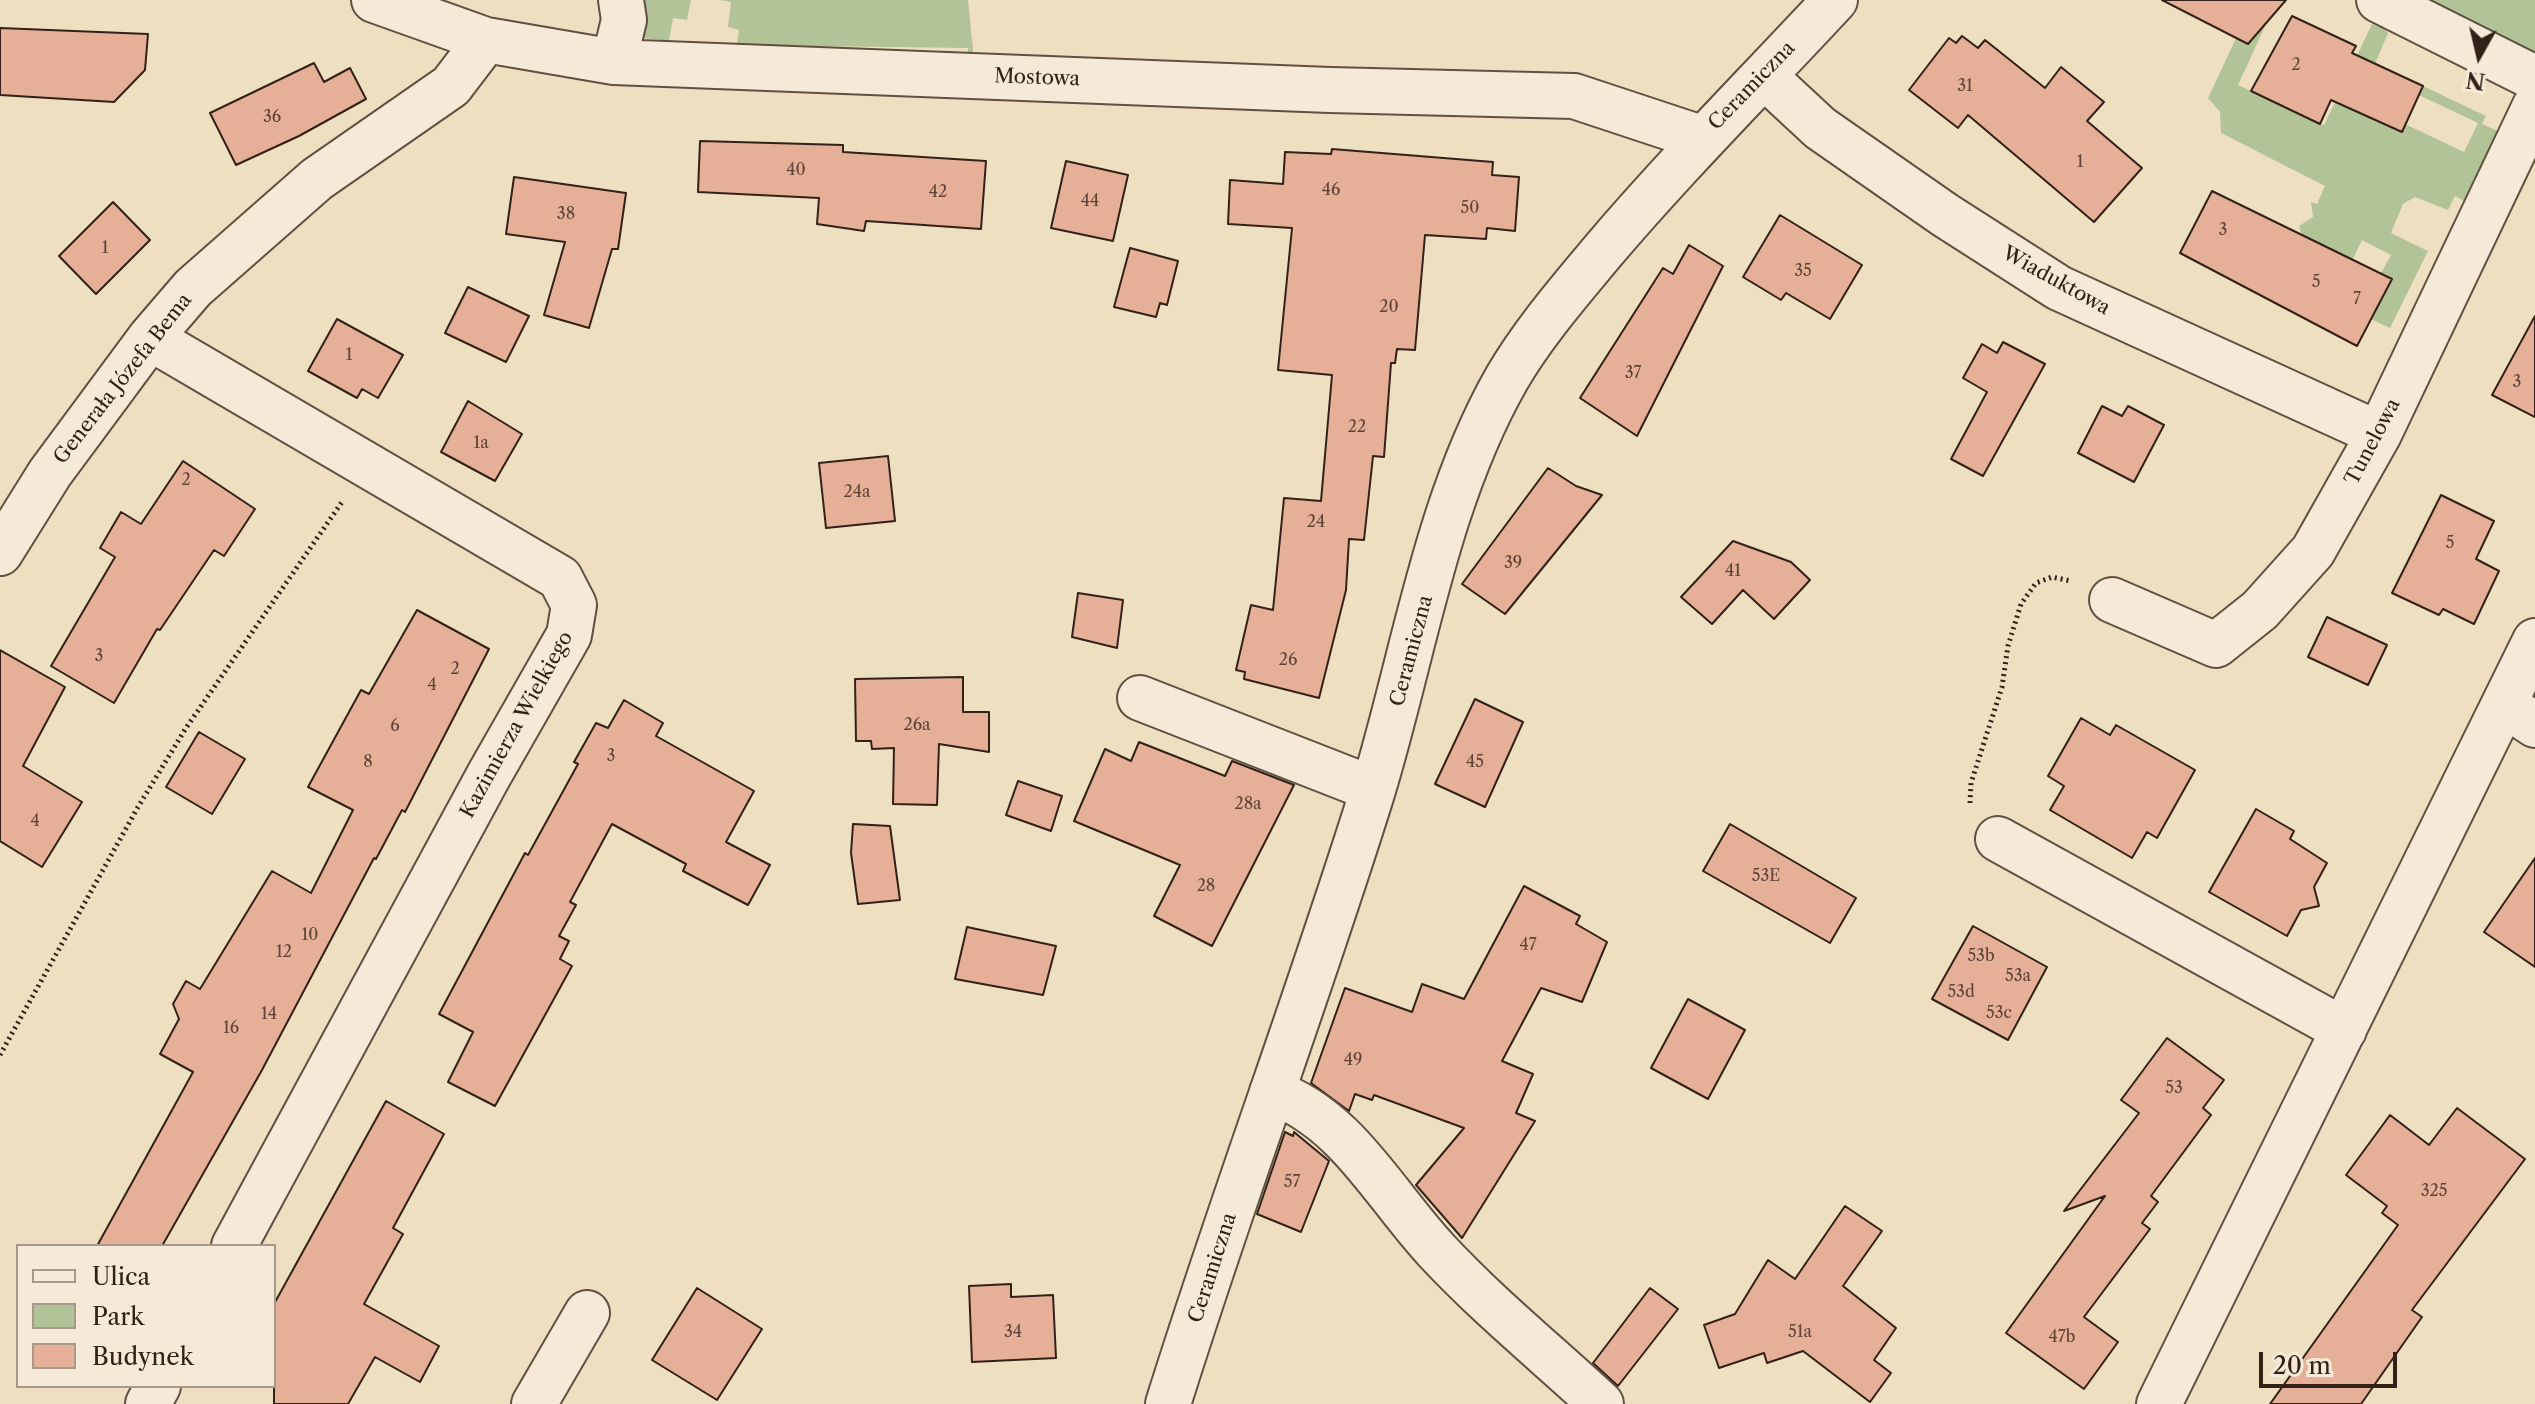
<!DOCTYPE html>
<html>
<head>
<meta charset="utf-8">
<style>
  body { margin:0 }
  #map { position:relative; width:2535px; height:1404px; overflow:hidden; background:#efdfc1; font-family:"Libre Caslon Text",serif }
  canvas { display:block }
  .legend { position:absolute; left:16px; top:1244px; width:260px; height:144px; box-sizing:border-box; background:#f5ead7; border:2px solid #a79a8a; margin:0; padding:10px 14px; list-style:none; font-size:24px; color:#322116 }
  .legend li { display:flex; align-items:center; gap:16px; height:40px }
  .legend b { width:40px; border:2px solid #a79a8a }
  .north { position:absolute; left:2439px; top:16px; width:80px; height:80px; -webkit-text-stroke:6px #f5ead7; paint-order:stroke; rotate:188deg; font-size:22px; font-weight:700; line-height:32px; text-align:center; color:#322116 }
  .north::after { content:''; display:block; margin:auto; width:28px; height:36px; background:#322116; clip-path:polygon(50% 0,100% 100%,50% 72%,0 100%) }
  .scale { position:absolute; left:2259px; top:1352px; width:138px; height:36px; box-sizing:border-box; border:4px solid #322116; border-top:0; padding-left:10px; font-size:24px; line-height:28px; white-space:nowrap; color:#322116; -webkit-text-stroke:6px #f5ead7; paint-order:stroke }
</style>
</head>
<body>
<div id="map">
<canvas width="2535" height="1404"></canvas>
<ul class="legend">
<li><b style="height:10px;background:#f5ead7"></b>Ulica</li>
<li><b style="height:22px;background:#b2c398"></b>Park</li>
<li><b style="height:22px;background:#e6af98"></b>Budynek</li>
</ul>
<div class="north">N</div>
<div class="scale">20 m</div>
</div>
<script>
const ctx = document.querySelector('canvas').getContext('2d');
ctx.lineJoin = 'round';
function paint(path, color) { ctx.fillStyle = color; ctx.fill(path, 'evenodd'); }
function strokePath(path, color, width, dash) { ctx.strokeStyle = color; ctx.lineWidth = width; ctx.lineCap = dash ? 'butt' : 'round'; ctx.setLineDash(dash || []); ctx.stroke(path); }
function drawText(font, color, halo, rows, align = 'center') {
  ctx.font = font + ' "Libre Caslon Text",serif'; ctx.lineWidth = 7; ctx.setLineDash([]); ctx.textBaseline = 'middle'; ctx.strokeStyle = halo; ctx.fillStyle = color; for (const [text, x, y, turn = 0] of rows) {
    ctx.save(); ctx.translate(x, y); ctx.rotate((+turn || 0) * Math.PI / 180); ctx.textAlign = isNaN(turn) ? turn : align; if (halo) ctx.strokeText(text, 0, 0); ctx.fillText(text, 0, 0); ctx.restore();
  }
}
paint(new Path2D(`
  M641 0H691L687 20 673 18 669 41 643 38 647 14Z
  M720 0H968L974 60H967L968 48 737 45 739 30 728 27 731 2Z
  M2254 0H2277L2238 85 2324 125 2339 94 2349 108 2401 132 2405 124 2464 152 2478 123 2419 95 2423 86 2486 116 2482 124 2502 133 2468 203 2455 196 2448 210 2415 197 2403 204 2391 233 2428 251 2390 328 2371 319 2392 279 2381 273 2391 255 2362 240 2353 259 2302 235 2299 226 2313 217 2311 202 2317 204 2325 186 2221 133 2220 112 2208 98Z
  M2422 0H2535V56Z
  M2381 22 2388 33 2375 64 2341 89 2372 24 2379 27Z`), '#b2c398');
const building = new Path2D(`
  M2162 0H2286L2248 44Z
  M2292 16 2356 46 2352 53 2423 86 2402 132 2331 100 2320 124 2251 91Z
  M0 28 148 34 145 70 114 102 0 95Z
  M1962 36 1978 48 1985 40 2045 88 2061 67 2104 102 2087 121 2142 168 2094 222 1968 115 1958 128 1909 90 1949 38 1956 43Z
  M314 63 324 82 350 68 366 99 299 136 236 165 210 113Z
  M700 141 843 145V152L986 161 981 229 866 221 864 231 817 224 819 198 698 192Z
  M1332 149 1493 162 1492 175 1519 177 1515 231 1487 228 1486 239 1425 235 1415 350 1397 349 1395 363H1391L1384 457 1373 456 1364 540 1349 539 1346 590 1319 698 1244 679 1245 672 1236 670 1251 605 1273 610 1284 498 1321 501 1332 375 1278 370 1292 228 1228 224 1230 180 1283 184 1285 152 1331 154Z
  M1066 161 1128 175 1113 241 1051 228Z
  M514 177 626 193 618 249H612L589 328 544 315 565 242 506 234Z
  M2212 191 2392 279 2357 346 2180 253Z
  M113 202 150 240 96 294 59 256Z
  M1780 215 1862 265 1830 319 1786 293 1781 300 1743 277Z
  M1689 245 1723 266 1637 436 1580 398 1663 268 1673 274Z
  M1130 248 1178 261 1167 305 1160 303 1156 317 1114 307Z
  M468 287 529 316 506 362 445 333Z
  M2535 316V417L2492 395Z
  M337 319 403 355 378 398 362 389 357 398 308 371Z
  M2003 342 2045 364 1983 476 1951 459 1987 392 1963 378 1982 344 1997 353Z
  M468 401 522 434 495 481 441 452Z
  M2102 406 2122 416 2128 406 2164 425 2134 482 2078 453Z
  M888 456 895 521 826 528 819 463Z
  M183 461 255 509 224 556 214 550 160 630 157 629 114 703 51 666 115 557 100 548 121 512 141 524Z
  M1548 468 1576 486 1602 495 1505 614 1462 584Z
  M2441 495 2494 521 2476 559 2499 571 2474 624 2443 609 2439 615 2392 593Z
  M1733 541 1791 562 1810 580 1774 619 1743 590 1712 624 1681 597Z
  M1078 593 1123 600 1117 648 1072 637Z
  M417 610 489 649 405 812 402 810 376 859 374 858 262 1070 162 1246H97L193 1072 160 1054 179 1019 173 1004 186 981 200 989 272 871 311 893 353 810 308 787 361 690 369 694Z
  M2327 617 2387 645 2368 685 2308 657Z
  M0 650 65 687 23 766 82 802 42 867 0 841Z
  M963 677V712H989V752L939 744 937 805 893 804 894 748 872 749 871 741H856L855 679Z
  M1475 699 1523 722 1485 807 1435 784Z
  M624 700 663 723 656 736 754 791 726 842 770 865 748 905 683 871 686 864 612 824 570 902 576 905 559 936 569 941 560 959 572 966 495 1106 448 1082 473 1032 439 1014 525 853 528 855 578 764 574 762 596 723 608 728Z
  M2081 718 2110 735 2116 725 2195 770 2157 838 2147 832 2132 858 2050 810 2064 786 2048 776Z
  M199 732 245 759 212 814 166 787Z
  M1139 742 1225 776 1232 761 1294 785 1212 946 1154 916 1180 865 1074 821 1105 749 1131 761Z
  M1018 781 1062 796 1051 831 1006 815Z
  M2256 809 2294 831 2290 839 2327 863 2314 887 2319 906 2301 910 2287 936 2209 892Z
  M853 824 890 826 900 900 858 904 851 853Z
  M1730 824 1856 898 1830 943 1703 871Z
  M2535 858V967L2484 932Z
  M1524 886 1580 916 1576 924 1607 942 1582 1002 1541 988 1502 1061 1533 1074 1516 1113 1535 1121 1462 1238 1416 1185 1464 1128 1374 1095 1372 1100 1355 1094 1349 1111 1311 1083 1345 988 1412 1012 1422 984 1464 999Z
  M1973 926 2047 967 2008 1040 1932 999Z
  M967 927 1056 946 1043 995 955 979Z
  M1688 999 1745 1030 1708 1099 1651 1068Z
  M2167 1038 2224 1080 2203 1108 2211 1115 2151 1196 2158 1202 2142 1223 2150 1229 2084 1317 2118 1342 2084 1389 2006 1333 2105 1196 2064 1211 2139 1113 2121 1100Z
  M386 1101 444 1134 393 1228 403 1234 364 1304 439 1346 420 1382 375 1357 348 1404H274V1304Z
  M2457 1108 2525 1159 2412 1310 2422 1317 2361 1404H2270L2398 1225 2382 1213 2387 1206 2346 1175 2390 1115 2429 1145Z
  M1285 1132 1293 1136 1294 1132 1329 1161 1301 1232 1257 1214Z
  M1845 1206 1882 1231 1843 1286 1896 1328 1874 1360 1891 1373 1870 1402 1803 1351 1767 1363 1764 1353 1719 1368 1704 1325 1735 1314 1768 1260 1795 1279Z
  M1011 1284V1297L1053 1295 1056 1358 972 1362 969 1286Z
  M697 1288 762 1329 717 1400 652 1360Z
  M1650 1288 1678 1309 1618 1386 1593 1363Z`);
paint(building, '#e6af98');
strokePath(building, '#322116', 2);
const minor = new Path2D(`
  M374 0 486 40 614 62 1330 90 1574 96 1701 138
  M2379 0 2535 78
  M614 62 624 20 621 0
  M1764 76 1820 128 1945 215 2059 288 2379 434
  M150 338 560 578 574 605 569 635 489 775 234 1246
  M0 553 50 473 150 338 193 288 317 179 451 86 486 40
  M2112 600 2216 645 2260 610 2313 551 2379 434 2535 106
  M1140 698 1373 789
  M2504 704 2535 725
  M1998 839 2344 1030
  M1272 1092C1347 1119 1384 1194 1436 1250 1487 1305 1546 1353 1601 1404
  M148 1404 158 1386
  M534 1404 587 1313
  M1168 1404C1232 1199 1308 998 1372 793 1414 656 1435 504 1507 378 1534 332 1569 292 1603 251 1677 164 1757 84 1835 0
  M2159 1404 2535 641`);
strokePath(minor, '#615041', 48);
strokePath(new Path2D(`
  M1970 803 1971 783 2002 687 2008 646 2021 604 2036 583 2052 577 2071 581
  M0 1055 138 807 186 728 342 502`), '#322116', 5, [2, 4]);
strokePath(minor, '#f5ead7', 44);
drawText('16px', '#5f4436', null, [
  ["2",2296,65],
  ["31",1965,86],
  ["36",272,117],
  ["1",2080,162],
  ["40",796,170],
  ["46",1331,190],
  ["42",938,192],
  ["44",1090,201],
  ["50",1470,208],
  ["38",566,214],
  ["3",2223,230],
  ["1",105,248],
  ["35",1803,271],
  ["5",2316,282],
  ["7",2357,299],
  ["20",1389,307],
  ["1",349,355],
  ["37",1633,373],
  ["3",2517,382],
  ["22",1357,427],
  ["1a",481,443],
  ["2",186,480],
  ["24a",857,492],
  ["24",1316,522],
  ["5",2450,543],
  ["39",1513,563],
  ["41",1733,571],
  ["3",99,656],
  ["26",1288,660],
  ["2",455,669],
  ["4",432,685],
  ["26a",917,725],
  ["6",395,726],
  ["3",611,756],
  ["8",368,762],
  ["45",1475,762],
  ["28a",1248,804],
  ["4",35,821],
  ["53E",1766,876],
  ["28",1206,886],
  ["10",310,935],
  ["47",1528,945],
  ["12",284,952],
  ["53b",1981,956],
  ["53a",2018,976],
  ["53d",1961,992],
  ["53c",1999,1013],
  ["14",269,1014],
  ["16",231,1028],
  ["49",1353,1060],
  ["53",2174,1088],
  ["57",1292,1182],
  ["325",2434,1191],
  ["34",1013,1332],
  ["51a",1800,1332],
  ["47b",2062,1337]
]);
drawText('20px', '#322116', '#f5ead7', [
  ["Mostowa",1037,78,2],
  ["Ceramiczna",1752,86,-46],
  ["Wiaduktowa",2056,281,29],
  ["Generała Józefa Bema",123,379,-52],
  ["Tunelowa",2373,442,-62],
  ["Ceramiczna",1412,651,-75],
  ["Kazimierza Wielkiego",517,725,-61],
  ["Ceramiczna",1213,1268,-72]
]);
</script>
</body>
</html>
